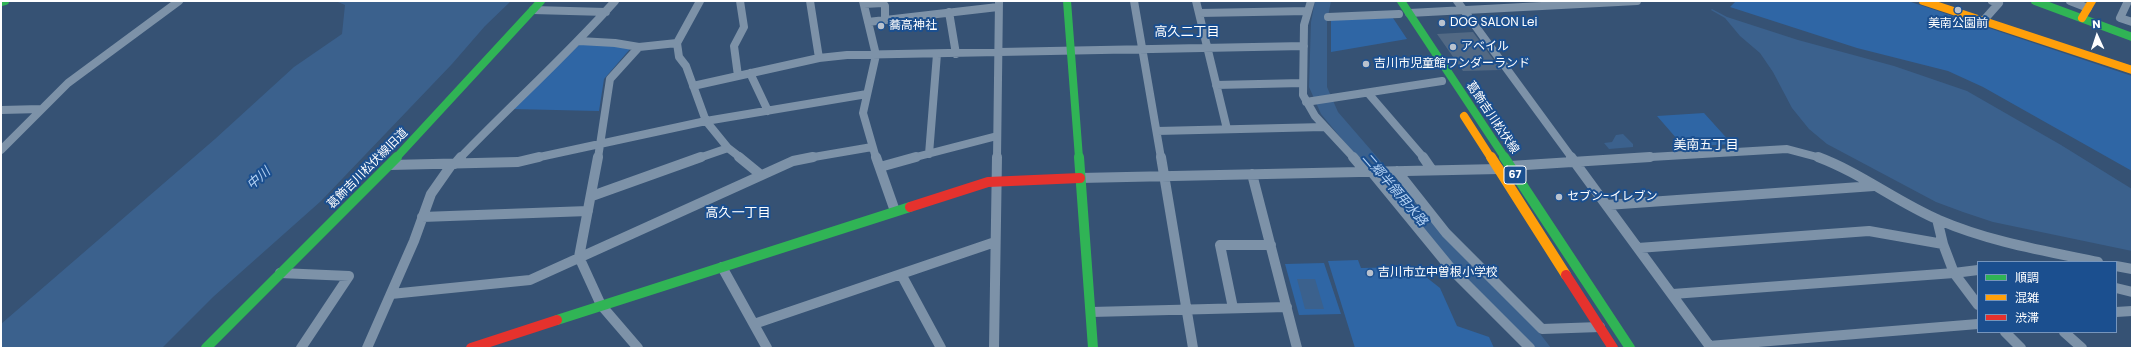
<!DOCTYPE html>
<html>
<head>
<meta charset="utf-8">
<style>
  body { margin:0 }
  #map { position:relative; width:2133px; height:349px; overflow:hidden; background:#365274; font-family:Poppins,"Noto Sans JP",sans-serif }
  canvas { display:block }
  .frame { position:absolute; inset:0; border:2px solid #fff; pointer-events:none }
  .legend { position:absolute; left:1977px; top:261px; width:140px; height:72px; box-sizing:border-box; background:#1b4f8f; border:1px solid #7695bc; margin:0; padding:5px 7px; list-style:none; font-size:12px; color:#fff }
  .legend li { display:flex; align-items:center; gap:8px; height:20px }
  .legend b { width:20px; border:1px solid #7695bc }
  .north { position:absolute; left:2077px; top:16px; width:40px; height:40px; -webkit-text-stroke:3px #1b4f8f; paint-order:stroke; rotate:357deg; font-size:11px; font-weight:700; line-height:16px; text-align:center; color:#fff }
  .north::after { content:''; display:block; margin:auto; width:14px; height:18px; background:#fff; clip-path:polygon(50% 0,100% 100%,50% 72%,0 100%) }
</style>
</head>
<body>
<div id="map">
<canvas width="2133" height="349"></canvas>
<div class="frame"></div>
<ul class="legend">
<li><b style="height:5px;background:#30b455"></b>順調</li>
<li><b style="height:5px;background:#ff9f0a"></b>混雑</li>
<li><b style="height:5px;background:#e5322d"></b>渋滞</li>
</ul>
<div class="north">N</div>
</div>
<script>
const ctx = document.querySelector('canvas').getContext('2d');
ctx.lineJoin = 'round';
function paint(path, color) { ctx.fillStyle = color; ctx.fill(path, 'evenodd'); }
function strokePath(path, color, width, dash) { ctx.strokeStyle = color; ctx.lineWidth = width; ctx.lineCap = dash ? 'butt' : 'round'; ctx.setLineDash(dash || []); ctx.stroke(path); }
function drawText(font, color, halo, rows, align = 'center') {
  ctx.font = font + ' Poppins,"Noto Sans JP",sans-serif'; ctx.lineWidth = 4; ctx.setLineDash([]); ctx.textBaseline = 'middle'; ctx.strokeStyle = halo; ctx.fillStyle = color; for (const [text, x, y, turn = 0] of rows) {
    ctx.save(); ctx.translate(x, y); ctx.rotate((+turn || 0) * Math.PI / 180); ctx.textAlign = isNaN(turn) ? turn : align; if (halo) ctx.strokeText(text, 0, 0); ctx.fillText(text, 0, 0); ctx.restore();
  }
}
paint(new Path2D(`
  M1736 1H1908L2132 76V171L1983 87 1948 71 1857 48 1730 7Z
  M1393 18 1407 39 1331 52V19Z
  M581 43 612 45 630 49 604 79 599 111 512 109Z
  M1704 113 1732 144 1684 147 1657 116Z
  M1358 260 1361 268 1408 267 1426 277 1440 288 1457 326 1489 337 1494 348H1355L1328 261Z
  M1324 263 1341 314 1299 315 1285 264Z`), '#2f66a5');
paint(new Path2D(`
  M308 1H511L485 26 452 64 321 201 213 297 162 348H1V324L215 139 294 67 342 34 345 5 338 2Z
  M1712 9 1727 17 1798 40 1894 66 1967 91 2061 145 2132 189V251L1993 222 1963 212 1936 202 1827 144 1809 129 1792 108 1773 72 1760 53 1740 36 1725 18 1711 10Z
  M1623 134 1633 144V147L1609 149 1604 143 1612 142 1616 135Z
  M1297 279H1315L1324 309H1305Z`), '#3b618d');
paint(new Path2D(`
  M1315 1H1331L1327 22V87L1338 112 1435 224 1528 318 1551 348H1527L1512 330 1421 234 1321 114 1309 87 1311 22Z`), '#3b618d');
paint(new Path2D(`
  M1473 32 1501 70 1463 71 1437 34Z`), '#526984');
strokePath(new Path2D(`
  M700 1 677 43 679 57 686 66 706 121 728 148 741 158
  M810 1 819 58
  M863 1 876 55 863 113 876 158
  M1134 1 1161 158
  M1196 1 1227 129
  M1311 1 1304 25 1303 95 1315 116 1354 158
  M1457 1 1572 158
  M2070 1 2088 8
  M2128 1 2120 18 2132 22
  M864 4 883 3 885 6V20
  M533 10 606 12
  M949 12 956 54
  M1199 13 1308 11
  M1409 13 1637 1
  M1328 17 1399 14
  M1983 21 1999 3 1992 1
  M868 22 998 7
  M579 41 615 43 639 47
  M750 73 768 111
  M738 76 734 46 744 27 740 1
  M1216 85 1302 83
  M693 86 819 58 847 55 1304 46
  M1368 93 1424 158
  M1306 102 1442 81
  M1 110 41 109
  M1157 131 1324 127
  M1 150 68 83 179 1
  M929 154 937 54
  M460 158C511 105 566 56 615 1
  M535 158 706 121 867 94
  M598 158 610 79 639 47 677 43
  M699 158 728 148
  M808 158 872 147
  M912 158 997 136
  M997 158 999 1
  M1634 158 1787 149 1821 158`), '#7d92a8', 8);
strokePath(new Path2D(`
  M598 157 579 257 601 305 638 348
  M739 157 761 175
  M876 157 895 211
  M1161 157 1193 348
  M1353 157 1365 171
  M1423 157 1432 170
  M1571 157 1711 348
  M1818 157C1861 173 1897 202 1939 220 1990 242 2045 251 2098 262
  M455 164 461 157
  M390 165 518 162 539 157
  M1510 166 1650 157
  M880 167 916 157
  M1371 171 1453 271 1530 348
  M1397 171 1446 233 1542 329 1600 327
  M1252 174 1297 348
  M1080 178 1499 169
  M592 196 701 157
  M1607 205 1874 186
  M422 217 588 211
  M1638 248 1869 231 1943 244
  M2116 266 2132 269
  M722 267 767 348
  M1978 270 1954 273 1978 305
  M280 273 349 276 301 348
  M901 274 941 348
  M2116 288 2132 292
  M391 294 530 280 793 161 813 157
  M1673 294 1954 273 1943 244 1937 219
  M1233 308 1220 245H1271
  M1091 312 1287 307
  M2116 312 2132 311
  M754 324 995 242
  M2005 332 2021 348
  M2064 332 2082 348
  M1709 346 1978 324
  M367 348 414 241 431 194 452 164
  M994 348 997 157`), '#7d92a8', 10);
strokePath(new Path2D(`
  M1067 1 1079 158
  M1401 1 1505 158
  M2035 1 2132 37
  M1 2 5 1
  M396 158 541 1`), '#30b455', 8);
strokePath(new Path2D(`
  M1079 157 1093 348
  M1504 157 1630 348
  M557 320 910 207
  M206 348 397 157`), '#30b455', 10);
strokePath(new Path2D(`
  M1923 1 2132 70
  M2082 18 2092 1
  M1464 116 1491 158`), '#ff9f0a', 8);
strokePath(new Path2D(`
  M1491 157 1566 275`), '#ff9f0a', 10);
strokePath(new Path2D(`
  M910 207 988 182 1080 178
  M1566 275 1613 348
  M471 348 557 320`), '#e5322d', 10);
for (const [x, y, r, color] of [
  [1958,10,4,"#b9c2ce"],
  [1442,23,4,"#b9c2ce"],
  [881,26,4,"#b9c2ce"],
  [1453,47,4,"#b9c2ce"],
  [1366,64,4,"#b9c2ce"],
  [1559,197,4,"#b9c2ce"],
  [1370,273,4,"#b9c2ce"]
]) { const dot = new Path2D(); dot.arc(x, y, r, 0, 2 * Math.PI); ctx.fillStyle = color; ctx.fill(dot); strokePath(dot, '#1b4f8f', 1.5); }
for (const [x, y, w] of [
  [1515,175,22]
]) { const box = new Path2D(); box.roundRect(x - w / 2, y - 9, w, 18, 3); ctx.fillStyle = '#1b4f8f'; ctx.fill(box); strokePath(box, '#fff', 1); }
drawText('bold 11px', '#fff', null, [
  ["67",1515,175]
]);
drawText('12px', '#fff', '#1b4f8f', [
  ["DOG SALON Lei",1450,23],
  ["美南公園前",1958,24,"center"],
  ["蕎高神社",889,26],
  ["アベイル",1461,47],
  ["吉川市児童館ワンダーランド",1374,64],
  ["セブン-イレブン",1567,197],
  ["吉川市立中曽根小学校",1378,273]
], 'left');
drawText('12px', '#fff', '#1b4f8f', [
  ["葛飾吉川松伏線",1492,118,56],
  ["葛飾吉川松伏線旧道",368,169,-45]
]);
drawText('13px', '#fff', '#1b4f8f', [
  ["高久二丁目",1187,33],
  ["美南五丁目",1706,146],
  ["高久一丁目",738,214]
]);
drawText('italic 13px', '#b5d3f5', '#1b4f8f', [
  ["中川",259,179,-42],
  ["二郷半領用水路",1394,190,49]
]);
</script>
</body>
</html>
